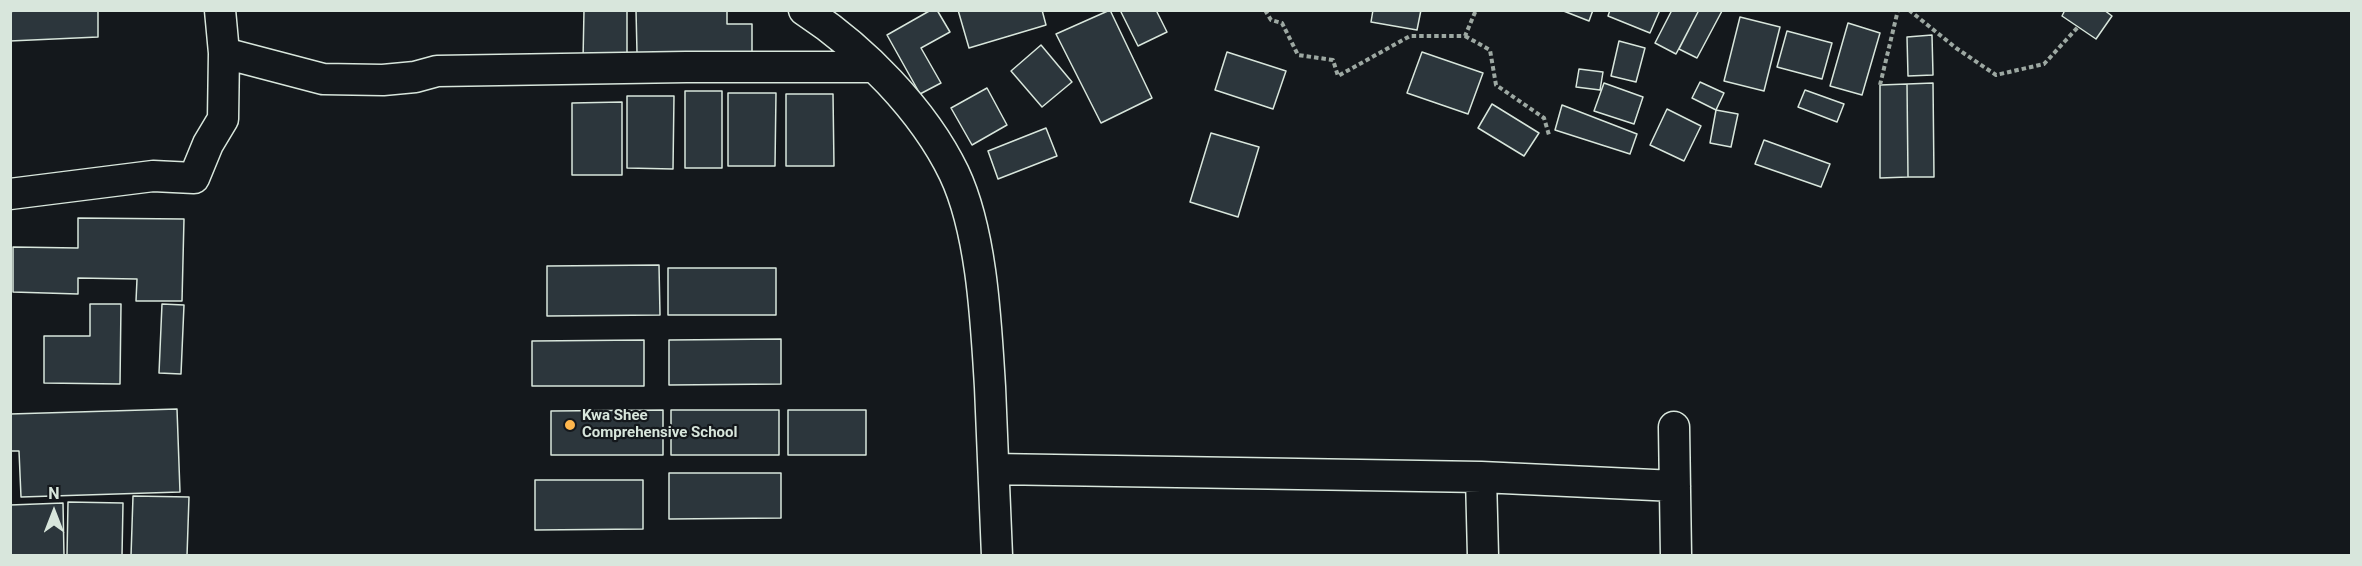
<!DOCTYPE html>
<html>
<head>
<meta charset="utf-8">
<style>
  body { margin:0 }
  #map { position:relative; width:2362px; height:566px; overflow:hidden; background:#14181c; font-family:Roboto,sans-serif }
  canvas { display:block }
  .frame { position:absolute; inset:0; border:12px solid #d8e6dc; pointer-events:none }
  .north { position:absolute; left:24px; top:482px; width:60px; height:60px; -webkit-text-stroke:4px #14181c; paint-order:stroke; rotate:0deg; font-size:16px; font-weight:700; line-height:24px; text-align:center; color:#d8e6dc }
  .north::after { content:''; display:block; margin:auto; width:21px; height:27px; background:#d8e6dc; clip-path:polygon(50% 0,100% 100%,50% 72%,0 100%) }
</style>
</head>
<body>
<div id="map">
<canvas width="2362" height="566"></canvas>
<div class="frame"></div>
<div class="north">N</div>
</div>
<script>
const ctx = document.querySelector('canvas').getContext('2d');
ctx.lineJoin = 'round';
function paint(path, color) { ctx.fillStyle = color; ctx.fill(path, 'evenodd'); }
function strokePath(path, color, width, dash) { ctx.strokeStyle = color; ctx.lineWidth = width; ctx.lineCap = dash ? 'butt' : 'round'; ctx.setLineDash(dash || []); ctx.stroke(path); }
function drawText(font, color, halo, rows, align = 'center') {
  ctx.font = font + ' Roboto,sans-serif'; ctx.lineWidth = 4.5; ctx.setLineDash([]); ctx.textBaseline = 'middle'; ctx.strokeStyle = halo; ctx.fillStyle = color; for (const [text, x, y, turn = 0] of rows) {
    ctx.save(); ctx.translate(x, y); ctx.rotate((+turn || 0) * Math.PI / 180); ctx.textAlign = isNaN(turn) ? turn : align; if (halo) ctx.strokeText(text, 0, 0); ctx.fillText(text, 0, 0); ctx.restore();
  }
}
const building = new Path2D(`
  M13 10H98V37L10 41V14Z
  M584 10H627V60H583Z
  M636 10H727V24H752V52L637 53Z
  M931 10H937L950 32 921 48 941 83 920 94 887 35Z
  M958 10H1042L1046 25 969 48Z
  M1110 10 1152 98 1101 123 1056 34Z
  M1120 10H1156L1167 32 1138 46Z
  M1373 10H1421L1417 30 1371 22Z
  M1561 10H1593L1589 21Z
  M1610 10H1660L1650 33 1608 16Z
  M1672 10H1699L1676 54 1655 43Z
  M1699 10 1722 11 1697 58 1679 49Z
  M2065 10H2104L2112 16 2096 39 2062 16Z
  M1740 17 1780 27 1764 91 1724 81Z
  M1848 23 1880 33 1862 95 1830 86Z
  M1787 31 1832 43 1822 79 1777 67Z
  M1932 35 1933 75 1908 76 1907 37Z
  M1619 41 1645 48 1636 82 1611 76Z
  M1041 45 1072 82 1042 107 1011 71Z
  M1227 52 1286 71 1273 109 1215 90Z
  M1422 52 1483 73 1468 114 1407 93Z
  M1579 69 1603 72 1600 90 1576 87Z
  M1700 82 1724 93 1716 110 1692 98Z
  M1604 83 1643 97 1634 124 1594 111Z
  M1933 83 1934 177H1908L1907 84Z
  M1907 84 1908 177 1880 178V85Z
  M987 88 1007 125 972 145 951 108Z
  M1805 90 1844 104 1837 122 1798 107Z
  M685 91H722V168H685Z
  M728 93H776L775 166H728Z
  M786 94H833L834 166H786Z
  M627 96H674L673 169 627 168Z
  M622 102V175H572V103Z
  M1492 104 1539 133 1524 156 1478 128Z
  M1562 105 1637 134 1630 154 1555 130Z
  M1667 109 1701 126 1684 161 1650 145Z
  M1716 110 1738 114 1731 147 1710 143Z
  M1046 128 1057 156 998 179 988 151Z
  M1211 133 1259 147 1238 217 1190 202Z
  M1764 140 1830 164 1821 187 1755 164Z
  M78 218 184 219 182 301H136L137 279 78 278V294L13 292V247L78 248Z
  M659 265 660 315 547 316V266Z
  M668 268H776V315H668Z
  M90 304H121L120 384 44 383V336H90Z
  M162 304 184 305 181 374 159 373Z
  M781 339V384L669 385V340Z
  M644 340V386H532V341Z
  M177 409 180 492 21 497 19 451H10V414Z
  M663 410V455H551V411Z
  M671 410H779V455H671Z
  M788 410H866V455H788Z
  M669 473H781V518L669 519Z
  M535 480H643V529L535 530Z
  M133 496 189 497 187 556H131Z
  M68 502 123 503 122 556H67Z
  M63 503 64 556H10V505Z`);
paint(building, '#2c363c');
strokePath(building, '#d8e6dc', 1.5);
const street = new Path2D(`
  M804 10C862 48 923 109 954 173 982 232 986 322 990 387 992 443 995 499 997 556
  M224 53 323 79 383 80 415 77 437 71 686 67H874
  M10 194 153 176 194 178 208 144 223 119 224 53 220 10
  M1674 427 1676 556
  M994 469 1481 477 1483 556
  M1481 477 1675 486`);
strokePath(street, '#d8e6dc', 33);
strokePath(new Path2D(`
  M1265 10 1271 20 1282 23 1298 55 1333 60 1338 76 1410 36H1465L1476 10
  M1909 10 1956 48 1996 75 2044 64 2078 27
  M1465 36 1490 50 1496 85 1544 118 1549 135
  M1880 85 1898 10`), '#9da8a2', 4, [4.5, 3]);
strokePath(street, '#14181c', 30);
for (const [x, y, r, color] of [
  [570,425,6,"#ffb74d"]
]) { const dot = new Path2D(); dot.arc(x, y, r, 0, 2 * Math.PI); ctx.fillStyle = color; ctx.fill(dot); strokePath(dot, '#14181c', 2); }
drawText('bold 15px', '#d8e6dc', '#14181c', [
  ["Kwa Shee",582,416],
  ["Comprehensive School",582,433]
], 'left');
</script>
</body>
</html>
